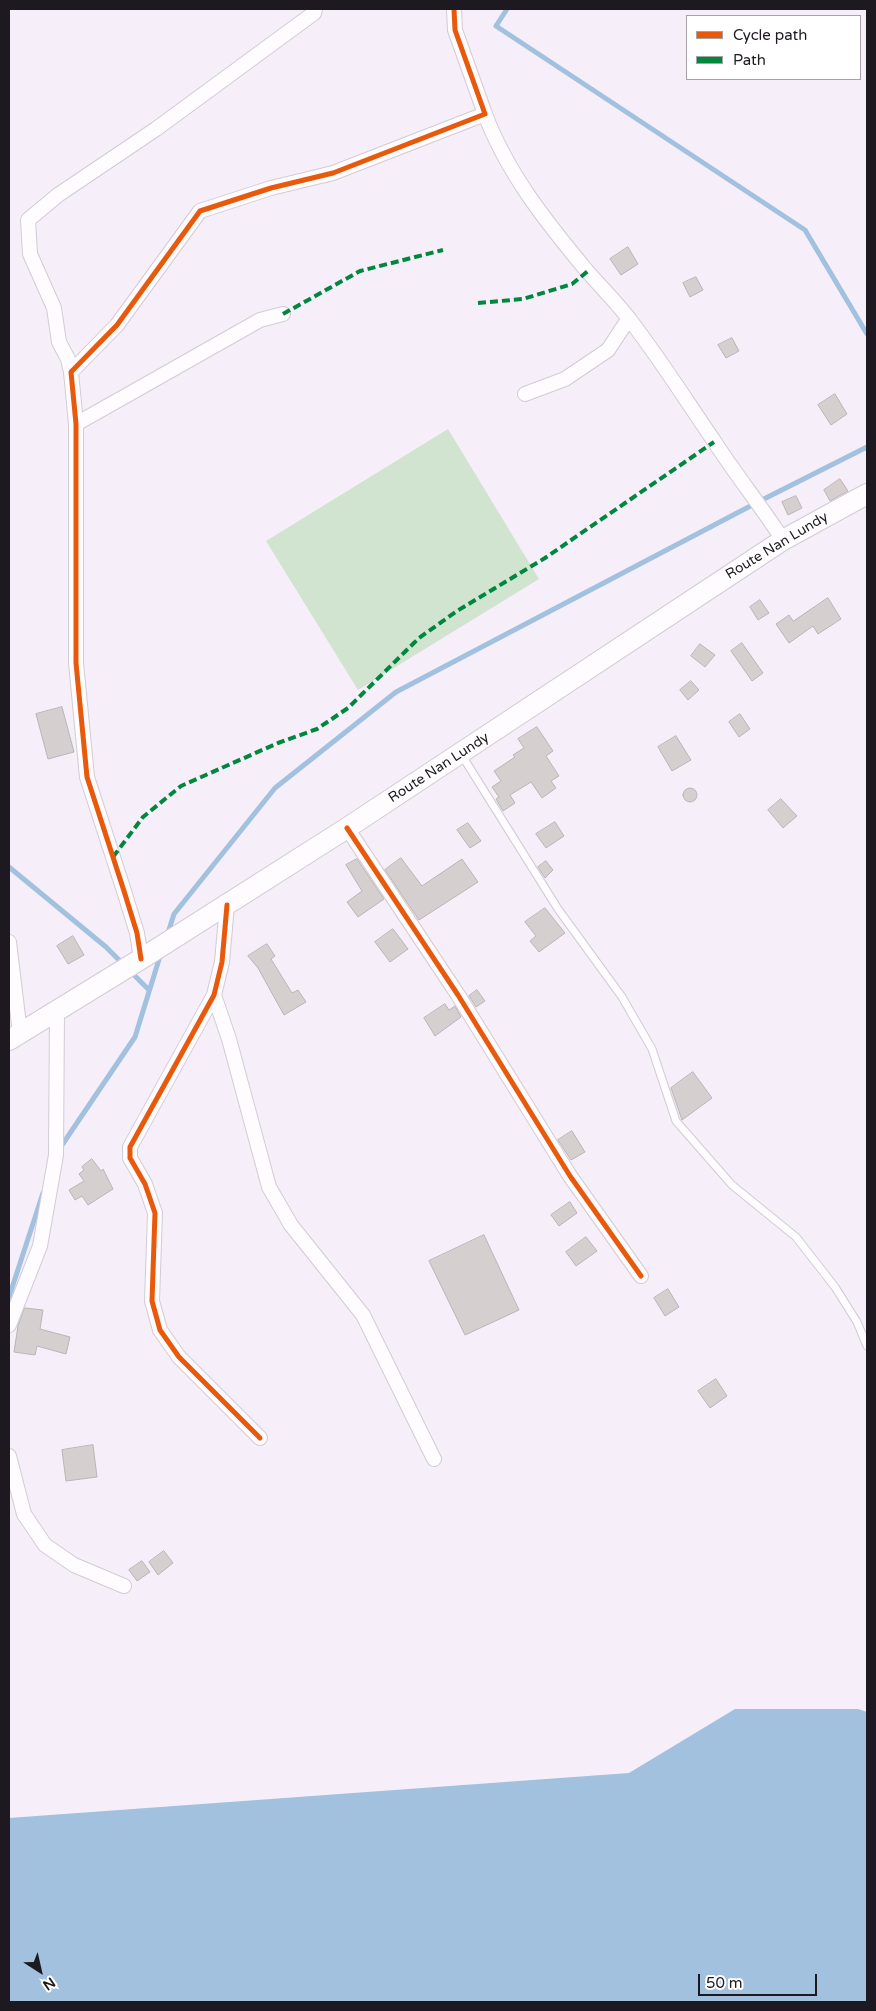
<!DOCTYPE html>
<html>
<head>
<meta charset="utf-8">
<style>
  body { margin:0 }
  #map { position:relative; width:876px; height:2011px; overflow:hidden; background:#f6eef9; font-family:"Varela Round",sans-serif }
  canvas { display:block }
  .frame { position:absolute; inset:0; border:10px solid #1e1920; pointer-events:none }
  .legend { position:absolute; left:686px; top:15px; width:175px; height:65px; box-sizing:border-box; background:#fff; border:1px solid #a5a3a6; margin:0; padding:6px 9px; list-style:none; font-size:15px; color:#1e1920 }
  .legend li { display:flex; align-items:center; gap:10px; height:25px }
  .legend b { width:25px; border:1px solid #a5a3a6 }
  .north { position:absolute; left:15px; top:1946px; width:50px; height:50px; -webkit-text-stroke:4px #fff; paint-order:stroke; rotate:145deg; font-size:14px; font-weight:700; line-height:20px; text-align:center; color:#1e1920 }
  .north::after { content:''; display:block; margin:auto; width:18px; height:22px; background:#1e1920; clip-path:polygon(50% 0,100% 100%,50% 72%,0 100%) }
  .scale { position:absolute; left:698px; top:1974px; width:119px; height:22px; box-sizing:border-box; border:2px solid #1e1920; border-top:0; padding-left:6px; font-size:15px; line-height:18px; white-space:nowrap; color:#1e1920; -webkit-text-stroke:4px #fff; paint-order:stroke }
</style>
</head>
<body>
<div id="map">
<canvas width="876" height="2011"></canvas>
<div class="frame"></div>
<ul class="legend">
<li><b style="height:6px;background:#e8590c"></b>Cycle path</li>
<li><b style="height:6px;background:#00873e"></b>Path</li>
</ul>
<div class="north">N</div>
<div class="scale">50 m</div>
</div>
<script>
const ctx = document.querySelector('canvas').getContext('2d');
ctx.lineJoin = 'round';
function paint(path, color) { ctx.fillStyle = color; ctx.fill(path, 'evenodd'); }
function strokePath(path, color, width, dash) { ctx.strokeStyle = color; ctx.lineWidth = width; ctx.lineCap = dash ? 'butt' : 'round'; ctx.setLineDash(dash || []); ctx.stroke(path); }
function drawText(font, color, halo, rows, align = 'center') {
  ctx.font = font + ' "Varela Round",sans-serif'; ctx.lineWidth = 4; ctx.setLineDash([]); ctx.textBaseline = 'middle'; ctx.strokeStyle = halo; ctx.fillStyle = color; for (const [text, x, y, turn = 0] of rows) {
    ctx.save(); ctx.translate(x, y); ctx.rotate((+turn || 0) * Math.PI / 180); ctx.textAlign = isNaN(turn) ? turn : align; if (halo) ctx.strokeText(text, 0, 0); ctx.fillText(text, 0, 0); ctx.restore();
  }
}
paint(new Path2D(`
  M448 429 539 579 358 690 266 541Z`), '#d0e4d0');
paint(new Path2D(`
  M735 1709H858L867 1712V2002H9V1818L629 1773Z`), '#a1c1df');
strokePath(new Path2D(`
  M507 9 496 26 805 230 867 334
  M9 867 106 947 124 965
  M167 936 174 914 275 788 396 692 758 502 867 447
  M130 971 149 990
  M60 1148 135 1037 161 953
  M9 1297 43 1193`), '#a1c1df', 5);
const building = new Path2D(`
  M628 247 638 264 621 275 610 259Z
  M696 277 703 290 690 297 683 283Z
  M732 338 739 351 726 358 718 345Z
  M835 394 847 414 831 425 818 405Z
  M840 479 848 491 830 501 824 490Z
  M796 496 802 508 788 515 782 502Z
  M828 598 841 619 818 634 813 626 789 643 776 624 789 615 793 621Z
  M760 600 769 613 758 620 750 607Z
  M742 643 763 673 752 681 731 651Z
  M700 644 715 655 705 667 691 656Z
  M691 681 699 690 688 700 680 690Z
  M62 707 74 752 48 759 36 714Z
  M740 714 750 729 739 737 729 722Z
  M537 727 553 751 546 756 559 776 551 781 556 788 542 798 531 782 510 795 515 803 503 811 496 799 499 797 492 787 501 781 494 771 515 757 513 755 524 748 518 739Z
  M676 736 691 760 672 771 658 747Z
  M683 795a7 7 0 1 1 14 0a7 7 0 1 1-14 0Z
  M781 799 797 816 783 828 768 810Z
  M555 822 564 836 546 848 536 834Z
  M468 823 481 841 470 848 457 830Z
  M401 858 422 886 462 859 478 882 419 920 385 870Z
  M357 859 384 899 358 917 347 902 362 891 346 865Z
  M546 861 553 870 545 878 538 867Z
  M545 908 565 933 539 952 530 941 536 936 525 922Z
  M393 929 408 949 390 962 375 942Z
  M73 936 84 955 68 964 57 946Z
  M267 944 275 956 271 959 292 993 298 990 306 1002 284 1015 258 968 248 956Z
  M477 990 485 1001 476 1007 469 996Z
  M445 1004 449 1010 455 1006 461 1017 435 1036 424 1018Z
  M693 1072 712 1098 682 1120 671 1088Z
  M572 1131 585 1152 571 1160 558 1140Z
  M92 1159 101 1171 103 1169 113 1189 88 1205 82 1196 75 1200 69 1190 84 1181 79 1174 84 1170 82 1167Z
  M570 1202 577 1213 559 1226 551 1215Z
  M484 1235 519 1310 465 1335 429 1261Z
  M586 1237 597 1251 576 1266 566 1252Z
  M668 1289 679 1307 665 1316 654 1298Z
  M25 1308 43 1310 40 1329 70 1337 66 1354 37 1346 35 1355 14 1352 18 1326Z
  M716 1379 727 1396 710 1408 698 1391Z
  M93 1445 97 1477 66 1481 62 1450Z
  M164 1551 173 1563 158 1575 149 1562Z
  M142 1561 150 1572 137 1581 129 1570Z`);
paint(building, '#d6cfd0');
strokePath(building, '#bbb4b6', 1);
const service = new Path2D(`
  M461 754 558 909 622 997 652 1049 676 1121 732 1185 796 1237 835 1287 857 1322 867 1346`);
const minor = new Path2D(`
  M485 114C507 173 547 223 587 271 601 287 617 303 630 320 660 359 686 400 714 441 736 475 761 506 783 540
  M71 372 68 359 59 342 54 308 30 254 28 220 58 195 156 129 314 13 315 9
  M525 394 565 379 608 350 629 318
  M76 424 260 320 283 314
  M347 828 458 995 570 1176 641 1276
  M227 905 222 962 214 995 130 1147V1158L145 1184 155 1213 152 1301 160 1330 179 1357 260 1438
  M9 942 20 1033
  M141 959 137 933 124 891 87 777 76 663V424L71 372 117 325 200 211 271 188 333 173 485 114 455 30 454 9
  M214 995 229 1039 269 1187 291 1225 363 1315 434 1459
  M9 1325 40 1246 56 1155 57 1012
  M9 1456 24 1514 45 1545 74 1565 124 1586`);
const secondary = new Path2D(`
  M9 1040 141 959 347 828 783 540 867 494`);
strokePath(service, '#d2ccd5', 9);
strokePath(minor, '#d2ccd5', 16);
strokePath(secondary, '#d2ccd5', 22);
strokePath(service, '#fefcfe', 7);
strokePath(minor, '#fefcfe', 14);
strokePath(secondary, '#fefcfe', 20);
strokePath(new Path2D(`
  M478 303 523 299 572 284 588 271
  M283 314 360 271 443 250
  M113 857 143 817 181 786 278 743 317 729 348 708 419 638 457 611 545 558 714 442`), '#00873e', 4, [8, 4]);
strokePath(new Path2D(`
  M347 828 458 995 570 1176 641 1276
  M227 905 222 962 214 995 130 1147V1158L145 1184 155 1213 152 1301 160 1330 179 1357 260 1438
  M141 959 137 933 124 891 87 777 76 663V424L71 372 117 325 200 211 271 188 333 173 485 114 455 30 454 9`), '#e8590c', 5);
drawText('14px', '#1e1920', '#fff', [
  ["Route Nan Lundy",777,546,-31],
  ["Route Nan Lundy",439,768,-33]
]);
</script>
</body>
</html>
